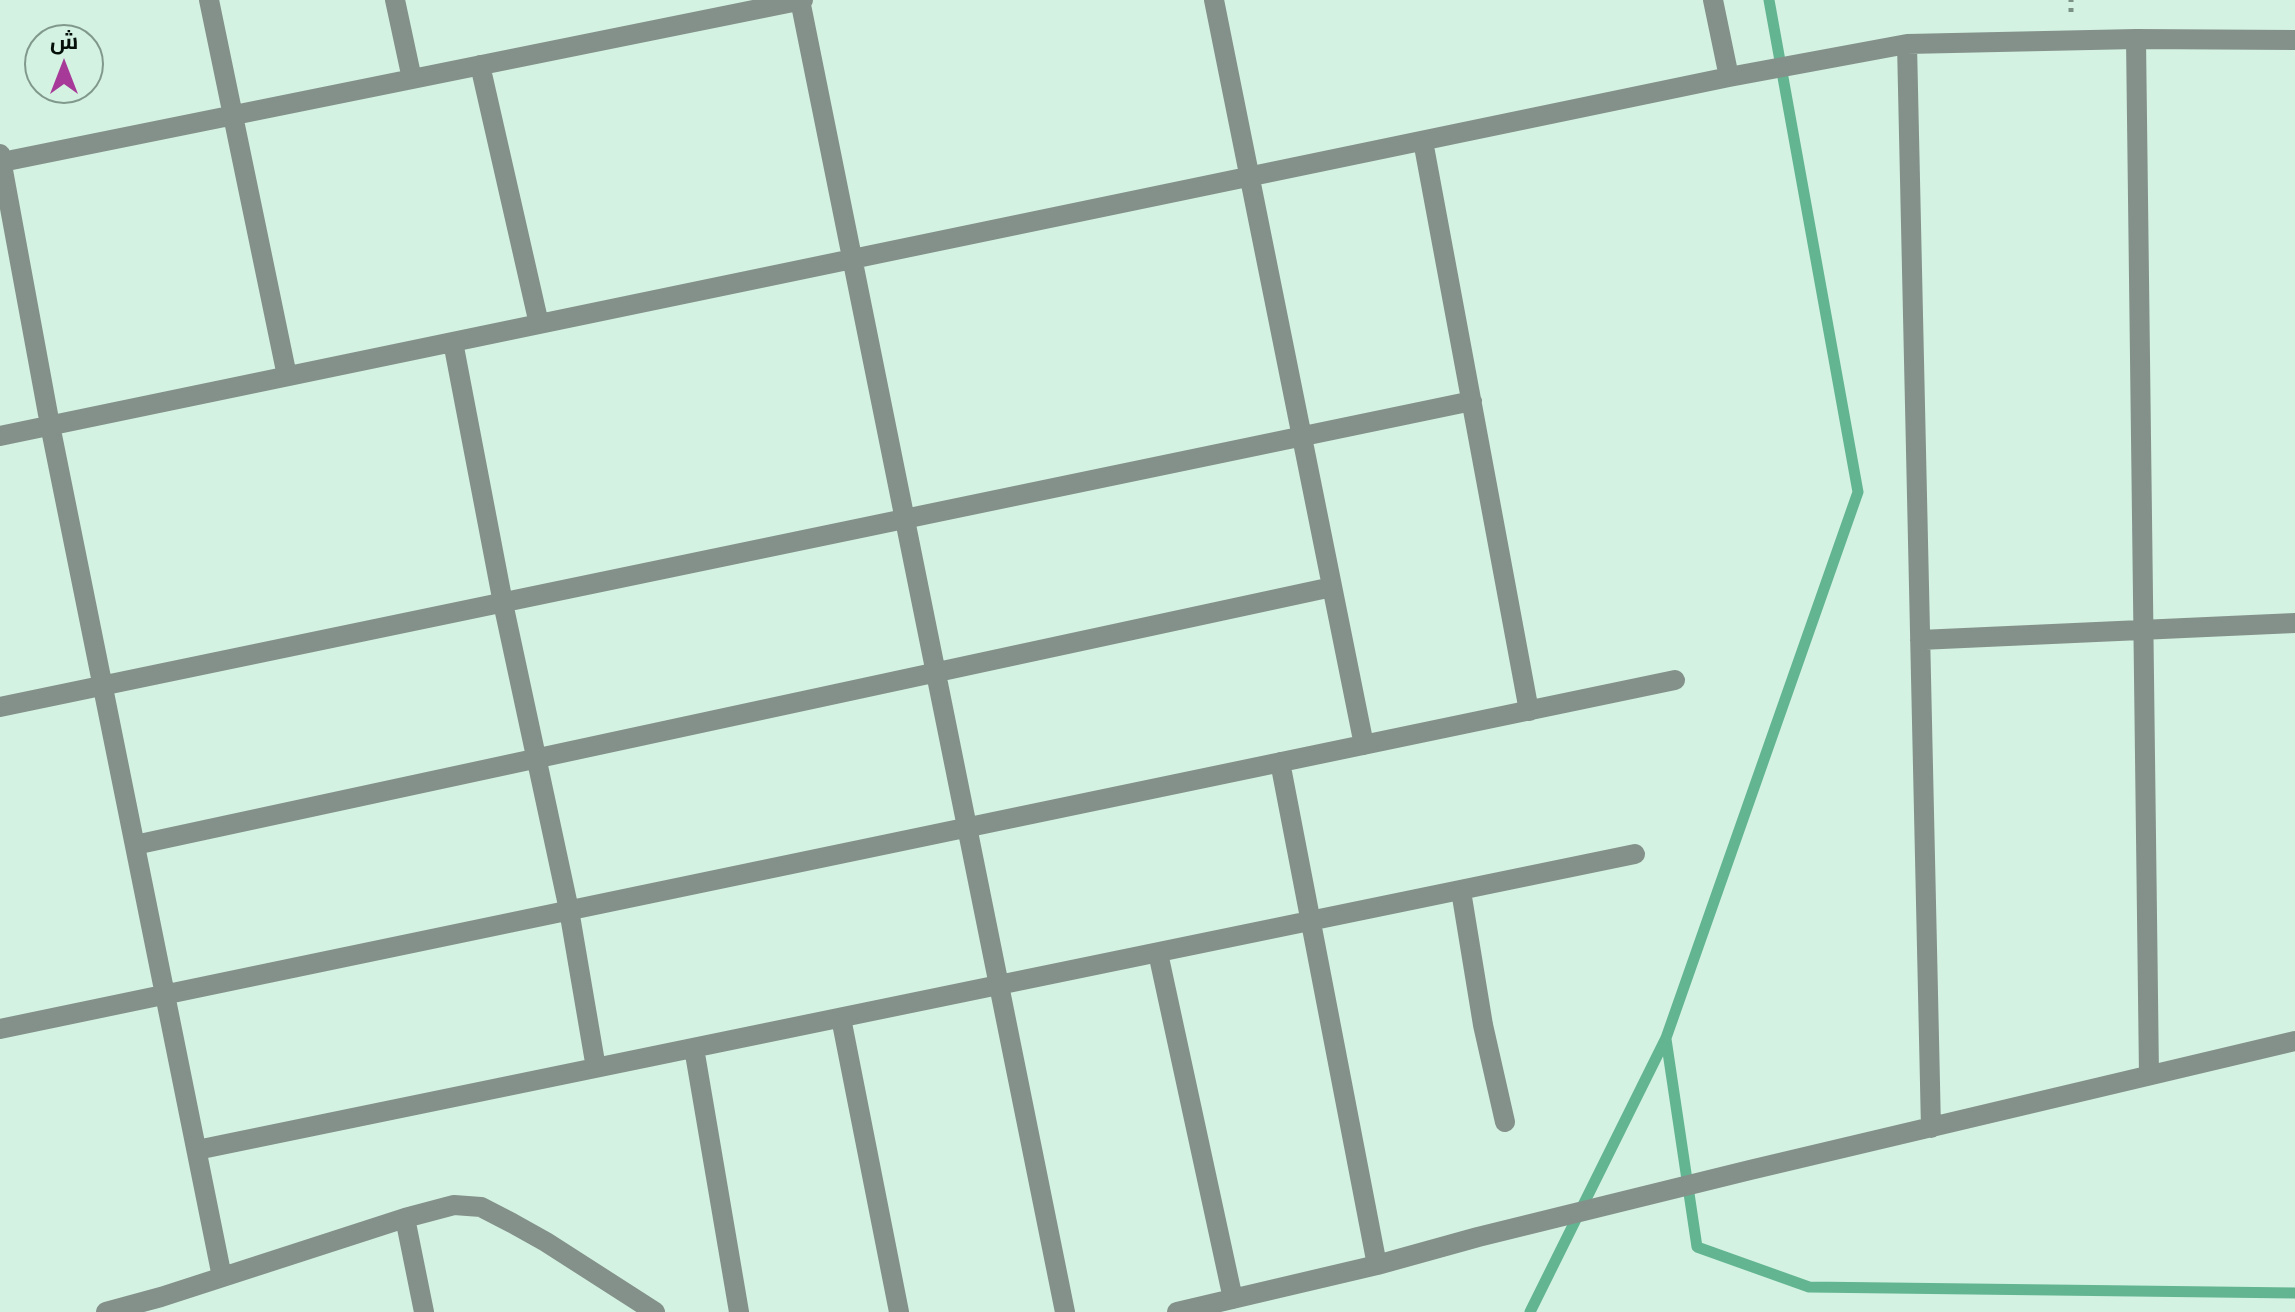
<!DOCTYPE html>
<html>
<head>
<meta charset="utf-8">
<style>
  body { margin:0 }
  #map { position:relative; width:2295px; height:1312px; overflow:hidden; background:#d3f2e2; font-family:"Fira Sans",Cairo,sans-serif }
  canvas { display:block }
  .north { position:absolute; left:24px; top:24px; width:80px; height:80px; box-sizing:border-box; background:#d3f2e2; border:2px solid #81988c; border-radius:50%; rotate:0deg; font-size:22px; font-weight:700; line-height:32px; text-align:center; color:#06100b }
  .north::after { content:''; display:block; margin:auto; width:28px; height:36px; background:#a73998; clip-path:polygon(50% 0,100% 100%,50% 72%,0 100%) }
</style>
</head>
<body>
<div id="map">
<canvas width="2295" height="1312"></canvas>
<div class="north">ش</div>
</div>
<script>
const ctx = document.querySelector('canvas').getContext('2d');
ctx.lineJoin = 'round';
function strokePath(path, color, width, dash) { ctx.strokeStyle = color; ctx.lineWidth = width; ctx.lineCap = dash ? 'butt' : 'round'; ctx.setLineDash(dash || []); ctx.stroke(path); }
strokePath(new Path2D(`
  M1666 1039 1697 1247 1809 1287 2295 1293
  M1530 1312 1666 1038 1858 492 1769 0`), '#63b591', 11);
strokePath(new Path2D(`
  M2071 12V0`), '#7b9186', 5, [4, 6]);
strokePath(new Path2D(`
  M209 0 287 376
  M395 0 412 79
  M800 0 1065 1312
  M1214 0 1364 745
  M1713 0 1729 77
  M2136 39 2149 1075
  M1907 44 1931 1128
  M480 65 539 324
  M1423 141 1529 711
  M0 154 50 425 222 1277
  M2 162 803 0
  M453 342 503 603 569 910 596 1068
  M0 436 1729 77 1907 44 2136 39 2295 40
  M1920 640 2295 623
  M0 707 1472 401
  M1280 762 1377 1265
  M135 845 1332 587
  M1461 891 1483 1025 1505 1122
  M1158 953 1233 1299
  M841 1018 899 1312
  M0 1029 1675 680
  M694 1048 739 1312
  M197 1150 1635 854
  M405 1218 424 1312
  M106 1312 161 1297 405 1218 454 1205 481 1207 512 1223 546 1242 655 1312
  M1177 1312 1377 1265 1478 1237 1750 1170 2295 1041`), '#84918b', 20);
</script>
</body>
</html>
